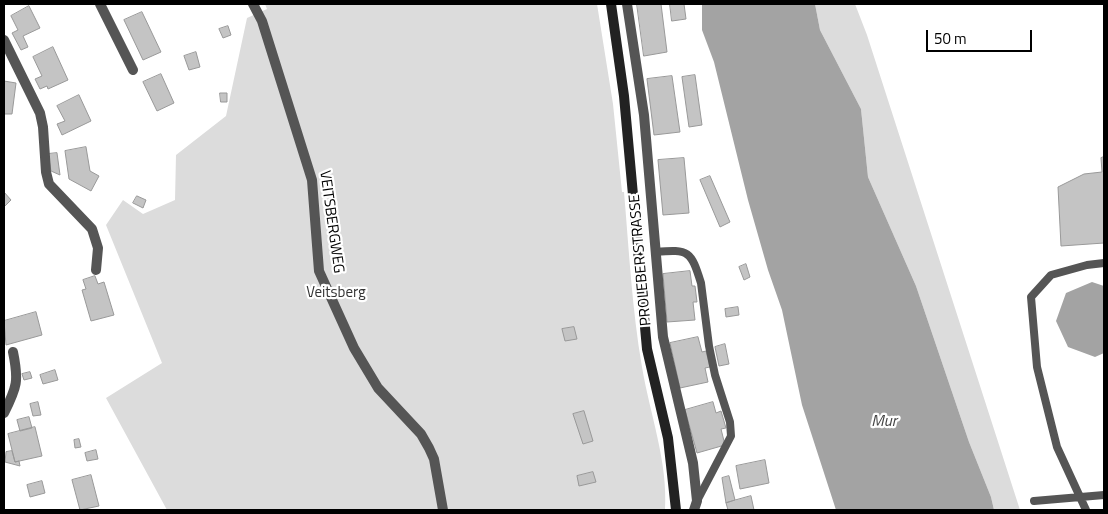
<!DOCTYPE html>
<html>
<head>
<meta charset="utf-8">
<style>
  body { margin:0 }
  #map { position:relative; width:1108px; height:514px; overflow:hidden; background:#fff; font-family:"Titillium Web",sans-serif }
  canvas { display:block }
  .frame { position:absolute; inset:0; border:5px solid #000; pointer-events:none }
  .scale { position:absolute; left:926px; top:30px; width:106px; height:22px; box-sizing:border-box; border:2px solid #000; border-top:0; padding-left:6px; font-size:15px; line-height:18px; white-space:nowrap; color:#000; -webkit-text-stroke:4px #fff; paint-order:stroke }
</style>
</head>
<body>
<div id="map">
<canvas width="1108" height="514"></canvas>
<div class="frame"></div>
<div class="scale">50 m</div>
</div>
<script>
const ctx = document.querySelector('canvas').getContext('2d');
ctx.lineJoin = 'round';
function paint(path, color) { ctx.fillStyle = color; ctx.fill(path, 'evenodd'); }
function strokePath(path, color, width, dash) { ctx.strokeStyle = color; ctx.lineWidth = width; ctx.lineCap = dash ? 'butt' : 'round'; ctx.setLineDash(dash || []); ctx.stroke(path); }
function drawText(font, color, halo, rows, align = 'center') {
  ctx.font = font + ' "Titillium Web",sans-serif'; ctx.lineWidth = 4.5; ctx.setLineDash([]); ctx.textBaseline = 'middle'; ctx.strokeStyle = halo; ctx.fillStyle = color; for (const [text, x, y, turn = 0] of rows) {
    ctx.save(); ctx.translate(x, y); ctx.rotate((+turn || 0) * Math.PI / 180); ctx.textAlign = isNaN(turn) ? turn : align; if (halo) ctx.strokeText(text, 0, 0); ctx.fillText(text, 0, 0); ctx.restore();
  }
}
paint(new Path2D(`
  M265 4H597L613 104 622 192H624C629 250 632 309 642 367 650 415 668 461 665 510H167L106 398 162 363 106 225 123 200 143 214 175 200 176 155 226 116 247 18 267 9Z
  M815 4H855L867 35 1020 510H994L991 497 969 442 916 286 868 177 861 109 820 30Z`), '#dcdcdc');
paint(new Path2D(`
  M702 4H815L820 30 861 109 868 177 916 286 969 442 991 497 994 510H836L802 405 782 310 768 270 748 200 714 62 702 30Z
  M1092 282 1104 286V353L1095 357 1068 347 1056 321 1066 293Z`), '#a3a3a3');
const building = new Path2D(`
  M637 4H661L667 52 644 56Z
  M670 4H684L686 19 672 21Z
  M29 6 40 28 23 36 28 47 21 50 12 33 18 30 11 16Z
  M142 12 161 52 143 60 124 20Z
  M228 26 231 35 223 38 219 29Z
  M53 47 68 80 48 89 47 86 40 89 35 79 42 76 33 57Z
  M196 52 200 67 189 70 184 56Z
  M161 74 174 103 157 111 143 82Z
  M695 75 702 125 689 127 682 77Z
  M672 76 680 132 654 135 647 79Z
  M4 81 16 83 12 114H4Z
  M220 93H227V102H221Z
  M79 95 91 121 62 135 57 124 65 121 57 106Z
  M86 147 90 171 99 176 91 191 69 179 65 151Z
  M57 153 60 175 51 171 48 154Z
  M1104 157V243L1061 246 1058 187 1084 174 1102 172 1101 158Z
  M684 158 689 213 663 215 658 160Z
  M710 176 730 222 720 227 700 180Z
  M4 192 11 200 4 207Z
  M137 196 146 200 143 208 133 203Z
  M746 264 750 277 744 280 739 267Z
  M690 271 692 286H695L697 302H693L695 320 667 322 663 274Z
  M95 276 98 284 104 282 114 315 91 321 82 290 86 289 83 280Z
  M738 307 739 315 726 317 725 309Z
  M36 312 42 335 6 345 4 321Z
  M574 327 577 339 565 341 562 329Z
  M698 337 702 352 706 351 710 367 705 368 708 382 680 388 670 343Z
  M725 344 729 364 719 366 715 347Z
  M55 370 58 380 43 384 40 375Z
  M30 372 32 378 24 380 22 374Z
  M38 402 41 415 33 416 30 404Z
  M713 402 716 413 721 411 726 428 721 429 725 445 697 453 685 410Z
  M584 411 593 441 583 444 573 414Z
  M29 417 32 428 20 431 17 420Z
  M35 427 42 456 15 462 8 434Z
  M79 439 81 447 75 448 74 440Z
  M96 450 98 459 87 461 85 453Z
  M12 451 15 462 19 461 20 466 5 462 6 452Z
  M765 460 769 483 740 489 736 466Z
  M593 472 596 482 579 486 577 476Z
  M91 475 99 506 80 510 72 480Z
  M729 476 735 500 726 503 722 478Z
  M42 481 45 493 30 497 27 485Z
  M751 496 754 510H728L726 503Z`);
paint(building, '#c4c4c4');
strokePath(building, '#999', 1);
strokePath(new Path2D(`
  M656 252C689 249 691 251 701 283L709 346 715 375 730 422 731 436 697 501
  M1034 501 1104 495
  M1086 510 1057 447 1037 367 1031 297 1051 275 1087 265 1104 263`), '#555', 8);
strokePath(new Path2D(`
  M100 4 133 70
  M253 4 262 21 312 180 319 271 354 348 378 388 421 434 429 448 434 459 443 510
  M627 4 644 115 663 337 693 463 697 501 694 510
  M4 40 40 113 43 127 46 172 49 184 92 229 98 248 96 270
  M4 413C17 387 19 381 13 352`), '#555', 10);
strokePath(new Path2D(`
  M611 4 624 96 647 349 668 438 676 510`), '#222', 10);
drawText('15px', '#000', '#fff', [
  ["VEITSBERGWEG",331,222,82],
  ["PROLEBER STRASSE",641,260,-95]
]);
drawText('15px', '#333', '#fff', [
  ["Veitsberg",336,293]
]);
drawText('italic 16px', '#444', '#fff', [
  ["Mur",884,422]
]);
</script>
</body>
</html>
